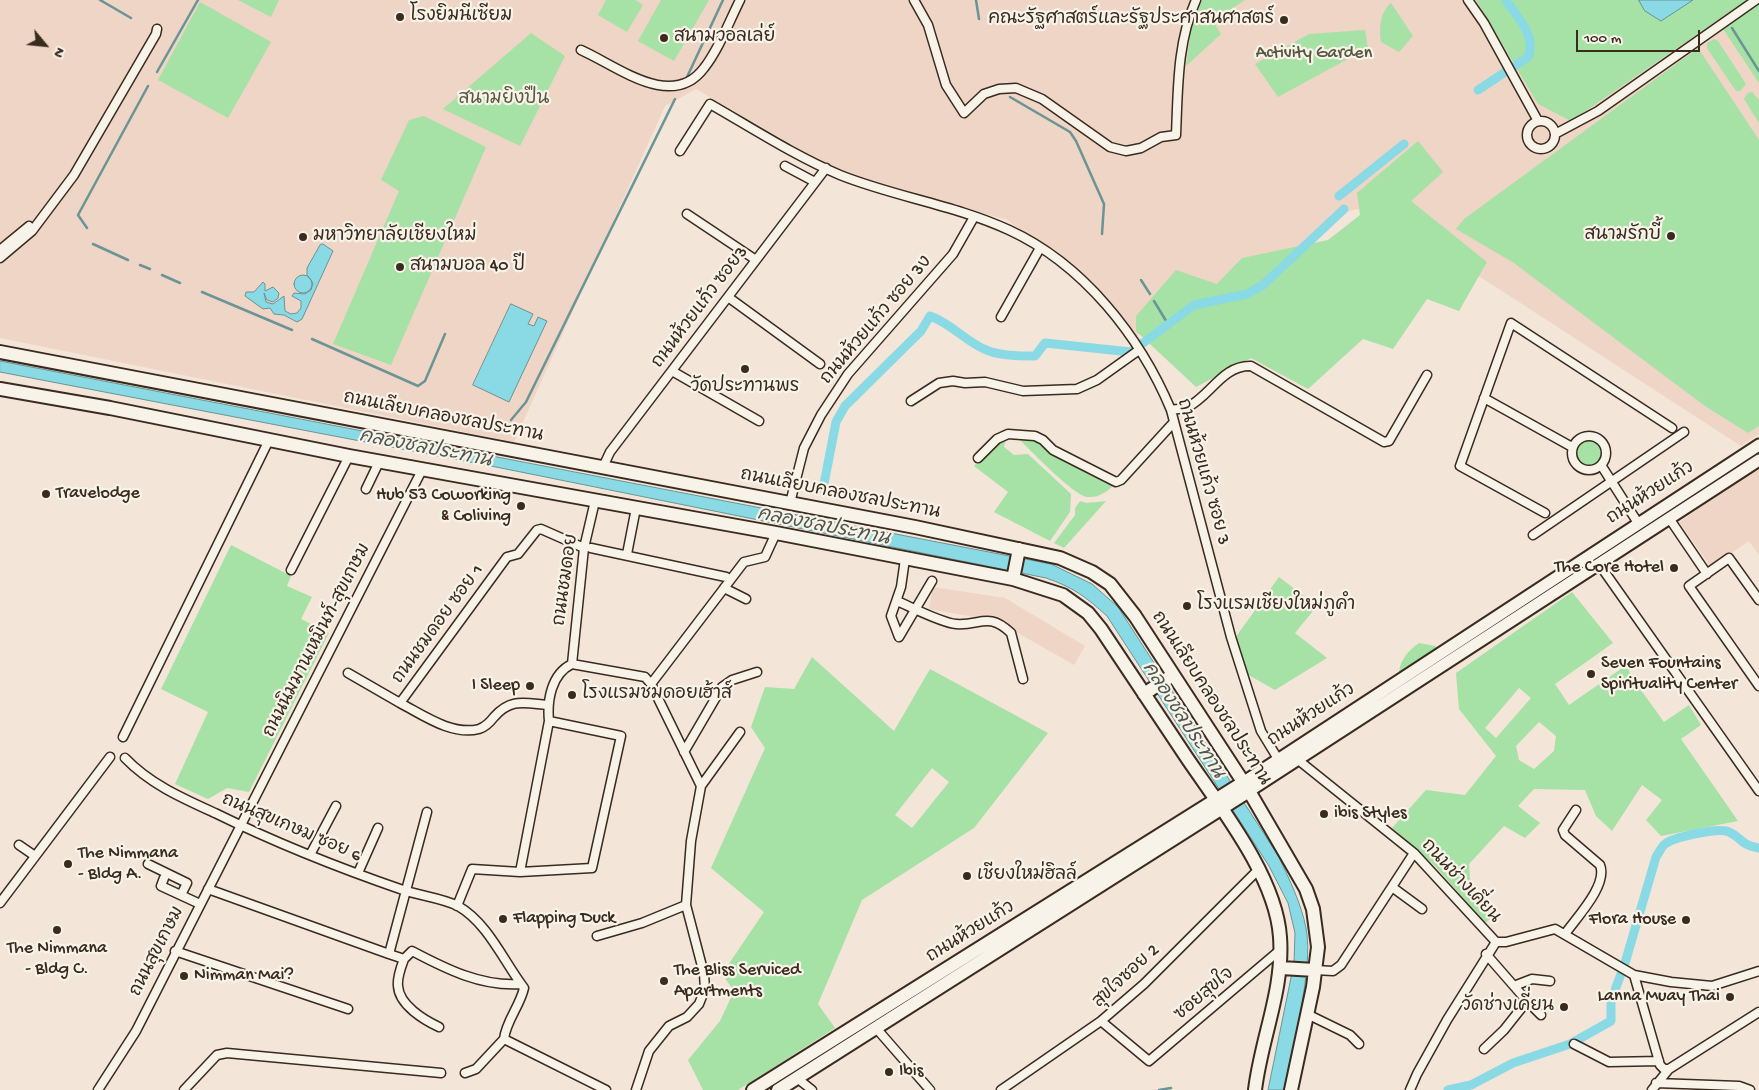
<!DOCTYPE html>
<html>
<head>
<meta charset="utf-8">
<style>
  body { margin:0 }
  #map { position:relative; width:1759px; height:1090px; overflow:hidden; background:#f3e5d8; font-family:"Gochi Hand",sans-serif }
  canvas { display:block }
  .north { position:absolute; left:20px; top:20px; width:50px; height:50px; -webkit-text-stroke:4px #f7f3e8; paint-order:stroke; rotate:118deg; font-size:14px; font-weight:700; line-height:20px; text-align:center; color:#3b2a1e }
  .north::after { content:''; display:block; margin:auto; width:18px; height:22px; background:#3b2a1e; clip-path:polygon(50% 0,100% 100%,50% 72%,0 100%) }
  .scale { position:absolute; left:1576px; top:30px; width:124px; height:22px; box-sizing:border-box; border:2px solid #3b2a1e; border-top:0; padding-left:6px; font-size:15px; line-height:18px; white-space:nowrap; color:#3b2a1e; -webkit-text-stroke:4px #f7f3e8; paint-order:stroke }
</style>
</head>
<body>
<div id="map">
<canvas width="1759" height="1090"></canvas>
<div class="north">N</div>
<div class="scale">100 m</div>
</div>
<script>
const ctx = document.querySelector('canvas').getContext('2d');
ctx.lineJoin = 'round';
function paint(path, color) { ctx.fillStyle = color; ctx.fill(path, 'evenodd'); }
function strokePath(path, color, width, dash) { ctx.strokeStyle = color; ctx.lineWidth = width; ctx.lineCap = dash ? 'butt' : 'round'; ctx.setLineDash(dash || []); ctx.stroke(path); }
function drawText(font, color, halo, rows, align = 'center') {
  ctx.font = font + ' "Gochi Hand","Playpen Sans Thai",sans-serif'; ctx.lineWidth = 4.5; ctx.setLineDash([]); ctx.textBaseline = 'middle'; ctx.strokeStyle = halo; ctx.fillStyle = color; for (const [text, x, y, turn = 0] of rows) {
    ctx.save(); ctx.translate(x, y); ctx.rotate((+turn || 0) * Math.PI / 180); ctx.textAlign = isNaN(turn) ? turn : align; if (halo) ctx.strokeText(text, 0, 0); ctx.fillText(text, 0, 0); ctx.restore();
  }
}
paint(new Path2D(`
  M0 0H1759V434L1741 446 1482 278 1376 213 1356 209 1335 216 1299 256 1190 297 1134 338 1111 302 1006 219 944 205 830 167 696 89 665 106 514 442 0 338Z
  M1759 468V555L1749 541 1711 567 1679 522Z
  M933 587 1005 598 1085 646 1074 665 997 621 929 609Z`), '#eed5c5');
paint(new Path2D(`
  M238 0H279L271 17Z
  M606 0H635L643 5 627 32 598 15Z
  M661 0H709L674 61 638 41Z
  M1202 0H1245L1213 21 1221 34 1186 66 1192 23Z
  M1476 0H1747L1571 121 1538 104Z
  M200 2 271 42 228 118 158 80Z
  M1391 3 1413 36 1399 52 1381 42C1379 28 1380 12 1391 3Z
  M1759 3V83L1723 29Z
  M1365 30 1368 48 1278 97 1255 64 1309 34Z
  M531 33 565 56 520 146 443 109Z
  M1714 39 1718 41 1746 84 1740 91H1736L1707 48V43Z
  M1698 48 1759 140V426L1748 433 1705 406 1514 263 1456 229 1464 219Z
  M1752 92 1759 100V123L1744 99 1748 93Z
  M424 116 486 147 391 365 333 344 399 191 381 180 409 120Z
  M1418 141 1443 172 1411 201 1487 262 1459 311 1427 299 1393 349 1363 339 1308 389 1251 358 1196 387 1136 331V316L1176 270 1217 284 1242 258 1328 240 1360 215 1357 193Z
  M1006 438 1004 447 1014 455 1028 454 1071 494 1070 512 1050 541 994 512 1008 492 974 466 999 441Z
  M1018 438 1040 441 1051 454 1114 485C1106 492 1099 498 1087 497 1073 495 1030 450 1018 438Z
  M1576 452a13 13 0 1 1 26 0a13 13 0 1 1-26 0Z
  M1080 501 1087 503 1106 501 1064 548 1054 543 1075 515V508Z
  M231 545 291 576 287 586 312 597 301 619 329 633 249 792 227 788 208 799 175 784 208 712 161 689Z
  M1279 577 1317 606 1295 633 1327 658 1275 690 1245 673 1235 638Z
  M1572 592 1613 643 1555 684 1569 705 1628 664 1630 675 1664 722 1689 705 1701 725 1681 739 1738 821 1661 836 1646 820 1662 800 1642 785 1612 831 1596 816 1585 790 1534 789 1518 806 1540 823 1525 838 1504 826 1469 864 1471 894 1490 919 1485 923 1434 865 1392 828 1426 790 1465 795 1496 756 1459 709 1456 673ZM1519 688 1531 698 1496 738 1485 728ZM1539 722 1556 736 1554 751 1534 769 1519 760 1516 746Z
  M1419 643 1435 646 1439 650 1399 677C1398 663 1407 651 1419 643Z
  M812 657 894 731 930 669 1048 733 974 828 862 900 818 1004 835 1028 738 1090H703L688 1060 720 1021 734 991 722 974 764 912 711 868 765 748 751 727 765 687 794 689ZM932 768 949 782 912 828 895 815Z`), '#a6e1a6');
const water = new Path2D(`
  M1639 0H1693L1661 21 1645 11Z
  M323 244 333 251 302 319 297 322 284 315 274 314 270 308 263 309 245 296 246 292H254L263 282 265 284V291L273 287 279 293 278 298 273 302 267 300 264 293 266 302 273 304 284 296 285 311 291 314 297 313 301 308V301L292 296 294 293 305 294 311 290 313 283 307 275V268L320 245Z
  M294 284a9 9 0 1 1 18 0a9 9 0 1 1-18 0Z
  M511 304 533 314 528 324 534 326 538 317 547 321 509 402 473 385Z
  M0 361 1051 564 1092 584 1118 607 1279 857C1290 881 1301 903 1306 928 1314 970 1292 1046 1284 1090H1268L1294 963 1295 933 1288 903 1269 866 1107 616C1086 597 1073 587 1046 578L496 467 0 372Z`);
paint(water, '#89dae4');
strokePath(water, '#6a9495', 1);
strokePath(new Path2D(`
  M100 0 131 18
  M976 0 979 19
  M1732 28 1759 71
  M157 72 198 0
  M687 77 723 0
  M1010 97 1070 132 1076 141 1104 204 1102 234
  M87 228 78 215 148 86
  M93 244 128 260
  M140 265 150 269
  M162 275 180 283
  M1141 280 1150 294
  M202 292 292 330
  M1154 301 1168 324
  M312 339 418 386 425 381 445 334
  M511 420 526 402 675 99
  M1159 1090 1171 1088`), '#6a9495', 2.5);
strokePath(new Path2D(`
  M1478 90 1528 57C1537 36 1517 17 1506 0
  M1339 196 1404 144
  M823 489 836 422 845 406 921 331 930 316C952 324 964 340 984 349 998 356 1020 356 1035 356L1045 343 1131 352 1194 305 1247 294 1263 285 1344 209
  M1448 1090 1471 1085 1513 1063 1570 1044 1611 1021V1001L1625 963 1656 857C1659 853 1661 847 1665 844 1674 837 1719 827 1729 832 1743 838 1738 844 1759 848`), '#89dae4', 9);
const minor = new Path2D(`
  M914 0 928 25 946 85 964 113 984 94 999 89 1016 88 1042 99 1110 147 1126 151 1141 148 1161 137 1176 135C1178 90 1177 42 1196 0
  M1468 0 1484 23 1538 121
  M581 50C617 66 672 111 704 68 719 49 729 22 740 0
  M1527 135a14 14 0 1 1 28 0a14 14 0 1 1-28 0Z
  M1555 134 1598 111 1756 0
  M680 151 710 104C752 128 795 156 840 175 895 197 955 205 1009 230 1083 264 1140 336 1171 410L1231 637 1261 731 1278 759
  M785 166 815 182
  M687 214 756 260
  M0 250 29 226
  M0 258 32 231 74 175 156 34 157 29
  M728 297 820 364
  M1001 317 1040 248
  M672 371 759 421
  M1484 398 1572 447
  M911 401 939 383 953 381 965 383 985 382 1023 391 1077 389 1097 380 1139 350
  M1171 410C1175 409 1182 409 1186 408 1210 397 1222 365 1251 366L1384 442 1389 441 1427 375
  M1572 453a17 17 0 1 1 34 0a17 17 0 1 1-34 0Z
  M978 458 997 439 1008 434 1035 436 1043 440 1053 450 1116 482 1121 480 1174 422
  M1601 465 1638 523
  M603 467 610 452 826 168
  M366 489 379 462
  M790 503 804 448 821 415 848 374 953 254 974 217
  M1545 513 1460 466 1511 323 1672 428
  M1669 518 1707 574
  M1533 535 1684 432
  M591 548 726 577
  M627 554 636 508
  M905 559 901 587 891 616 899 637 932 581
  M1599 564 1759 791
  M291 570 349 456
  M724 588 746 599
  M1759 600 1729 558 1689 586 1759 686
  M897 601C911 607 942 623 956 624 980 626 988 611 1011 633L1023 679
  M572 664 584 548 595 501
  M348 673 400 703
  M651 684 744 562 765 557 776 533
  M547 705C524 703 511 698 494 717 491 721 485 727 479 729 452 736 423 715 400 703L507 557 518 554 537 530 541 529 584 548
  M549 721 520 872 592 868 621 736 549 721C547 701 551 674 572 664L645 677 651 684 701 786 691 841 686 905 704 974 705 989 699 1004 687 1017 669 1026 649 1051 636 1090
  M123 737 269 440
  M684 752 722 687 732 680 757 672
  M125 758C150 784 182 798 215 813 276 843 339 868 403 890 421 896 442 898 458 906 488 923 504 962 524 988 520 1006 506 1021 504 1039L606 1090
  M1297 759 1414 853 1496 942H1506L1555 929 1634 975 1671 982 1712 986 1759 971
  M701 786 740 732
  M19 845 35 856
  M310 855 336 806
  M148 864 187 883 181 895
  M358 873 378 828
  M164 878 161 886 200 904
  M1392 887 1422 909
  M208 889 389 954 404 959 412 951C446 969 482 987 521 984
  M0 903 110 757
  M457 906 472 869 520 872
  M1565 934C1577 917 1608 885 1600 865L1565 835 1563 830 1576 810
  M597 936 642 923 686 905
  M175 951 348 1009
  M389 954 427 812
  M404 959C401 967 397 977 398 986 399 1005 424 1020 439 1027
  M1315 970 1333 971 1341 965 1414 853
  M1634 975 1660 1065 1664 1069H1669
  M1514 986 1532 979 1550 981
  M1527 1001 1541 1015
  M1307 1014 1350 1035 1359 1044
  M1101 1021 1149 1061 1280 950
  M876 1028 930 1090
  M1574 1044 1609 1062 1659 1061
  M1484 1049 1504 1030 1527 1001 1486 954
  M465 1073 476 1069 504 1039
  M797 1078 812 1090
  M1656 1083 1739 1086 1750 1090
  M98 1090 136 1031 422 470
  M184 1090 217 1055 227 1053 441 1073
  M1001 1090 1101 1021 1144 984 1259 869
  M1410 1090 1417 1074 1447 1020 1496 942
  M1652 1090 1669 1069 1759 1012`);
const secondary = new Path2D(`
  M1244 782 1759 445
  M1249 791 1759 460`);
const primary = new Path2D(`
  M0 352 915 527 1060 558 1092 572 1110 584 1135 616 1249 791 1306 889 1313 909 1318 947 1313 987 1291 1090
  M0 389 110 408 349 456 776 533 1013 579 1063 595 1088 613 1101 629C1130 672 1158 715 1187 758 1221 808 1276 877 1280 937 1284 989 1261 1039 1255 1090
  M1013 579 1019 549
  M1144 694 1173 675
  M1281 968 1315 970
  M753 1090 1244 782
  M778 1090 1249 791`);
strokePath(minor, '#3b2a1e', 11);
strokePath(secondary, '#3b2a1e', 15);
strokePath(primary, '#3b2a1e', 16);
strokePath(minor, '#f7f3e8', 8);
strokePath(secondary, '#f7f3e8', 11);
strokePath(primary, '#f7f3e8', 12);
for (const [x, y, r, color] of [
  [400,17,5,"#3b2a1e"],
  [1284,20,5,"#3b2a1e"],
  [664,38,5,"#3b2a1e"],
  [1671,236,5,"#3b2a1e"],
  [303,237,5,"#3b2a1e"],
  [400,267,5,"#3b2a1e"],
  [745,369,5,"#3b2a1e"],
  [46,494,5,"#3b2a1e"],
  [521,506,5,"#3b2a1e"],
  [1674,568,5,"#3b2a1e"],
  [1187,606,5,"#3b2a1e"],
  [1591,674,5,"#3b2a1e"],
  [530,686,5,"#3b2a1e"],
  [572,695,5,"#3b2a1e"],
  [1324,814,5,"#3b2a1e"],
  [68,864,5,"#3b2a1e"],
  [967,876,5,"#3b2a1e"],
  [503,919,5,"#3b2a1e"],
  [1686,920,5,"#3b2a1e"],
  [57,930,5,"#3b2a1e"],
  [184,976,5,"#3b2a1e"],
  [664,981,5,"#3b2a1e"],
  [1730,997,5,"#3b2a1e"],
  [1564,1007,5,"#3b2a1e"],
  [889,1072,5,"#3b2a1e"]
]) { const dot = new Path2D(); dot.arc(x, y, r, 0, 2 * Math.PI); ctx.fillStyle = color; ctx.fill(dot); strokePath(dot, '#f7f3e8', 2); }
drawText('18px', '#3b2a1e', '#f7f3e8', [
  ["โรงยิมนีเซียม",410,17],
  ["คณะรัฐศาสตร์และรัฐประศาสนศาสตร์",1274,20,"right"],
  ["สนามวอลเล่ย์",674,38],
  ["สนามรักบี้",1661,236,"right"],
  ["มหาวิทยาลัยเชียงใหม่",313,237],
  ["สนามบอล 40 ปี",410,267],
  ["วัดประทานพร",745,388,"center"],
  ["Travelodge",56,494],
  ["Hub 53 Coworking",511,496,"right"],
  ["& Coliving",511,517,"right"],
  ["The Core Hotel",1664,568,"right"],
  ["โรงแรมเชียงใหม่ภูคำ",1197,606],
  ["Seven Fountains",1601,664],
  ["Spirituality Center",1601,685],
  ["I Sleep",520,686,"right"],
  ["โรงแรมชมดอยเฮ้าส์",582,695],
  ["ibis Styles",1334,814],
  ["The Nimmana",78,854],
  ["- Bldg A.",78,875],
  ["เชียงใหม่ฮิลล์",977,876],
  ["Flapping Duck",513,919],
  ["Flora House",1676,920,"right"],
  ["The Nimmana",57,949,"center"],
  ["- Bldg C.",57,970,"center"],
  ["The Bliss Serviced",674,971],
  ["Apartments",674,992],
  ["Nimman Mai?",194,976],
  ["Lanna Muay Thai",1720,997,"right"],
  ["วัดช่างเคี่ยน",1554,1007,"right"],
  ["Ibis",899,1072]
], 'left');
drawText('18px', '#565840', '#f7f3e8', [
  ["Activity Garden",1314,54],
  ["สนามยิงปืน",504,100]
]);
drawText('18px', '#3b2a1e', '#f7f3e8', [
  ["ถนนห้วยแก้ว ซอย3",701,308,-53],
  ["ถนนห้วยแก้ว ซอย 3ง",877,321,-50],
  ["ถนนเลียบคลองชลประทาน",443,418,11],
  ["ถนนห้วยแก้ว ซอย 3",1202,472,74],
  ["ถนนห้วยแก้ว",1651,494,-33],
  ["ถนนเลียบคลองชลประทาน",840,495,11],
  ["ถนนชมดอย",567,580,-82],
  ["ถนนชมดอย ซอย 1",439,625,-54],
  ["ถนนนิมมานเหมินท์-สุขเกษม",318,641,-63],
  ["ถนนเลียบคลองชลประทาน",1210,699,57],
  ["ถนนห้วยแก้ว",1312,716,-33],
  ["ถนนสุขเกษม ซอย 6",291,829,23],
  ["ถนนช่างเคี่ยน",1460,882,47],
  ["ถนนห้วยแก้ว",971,933,-32],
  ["ถนนสุขเกษม",158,952,-63],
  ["สุขใจซอย 2",1127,977,-43],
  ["ซอยสุขใจ",1205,995,-40]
]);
drawText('italic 19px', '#4e5650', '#f7f3e8', [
  ["คลองชลประทาน",425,450,11],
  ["คลองชลประทาน",823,528,11],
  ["คลองชลประทาน",1182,721,57]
]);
</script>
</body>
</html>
